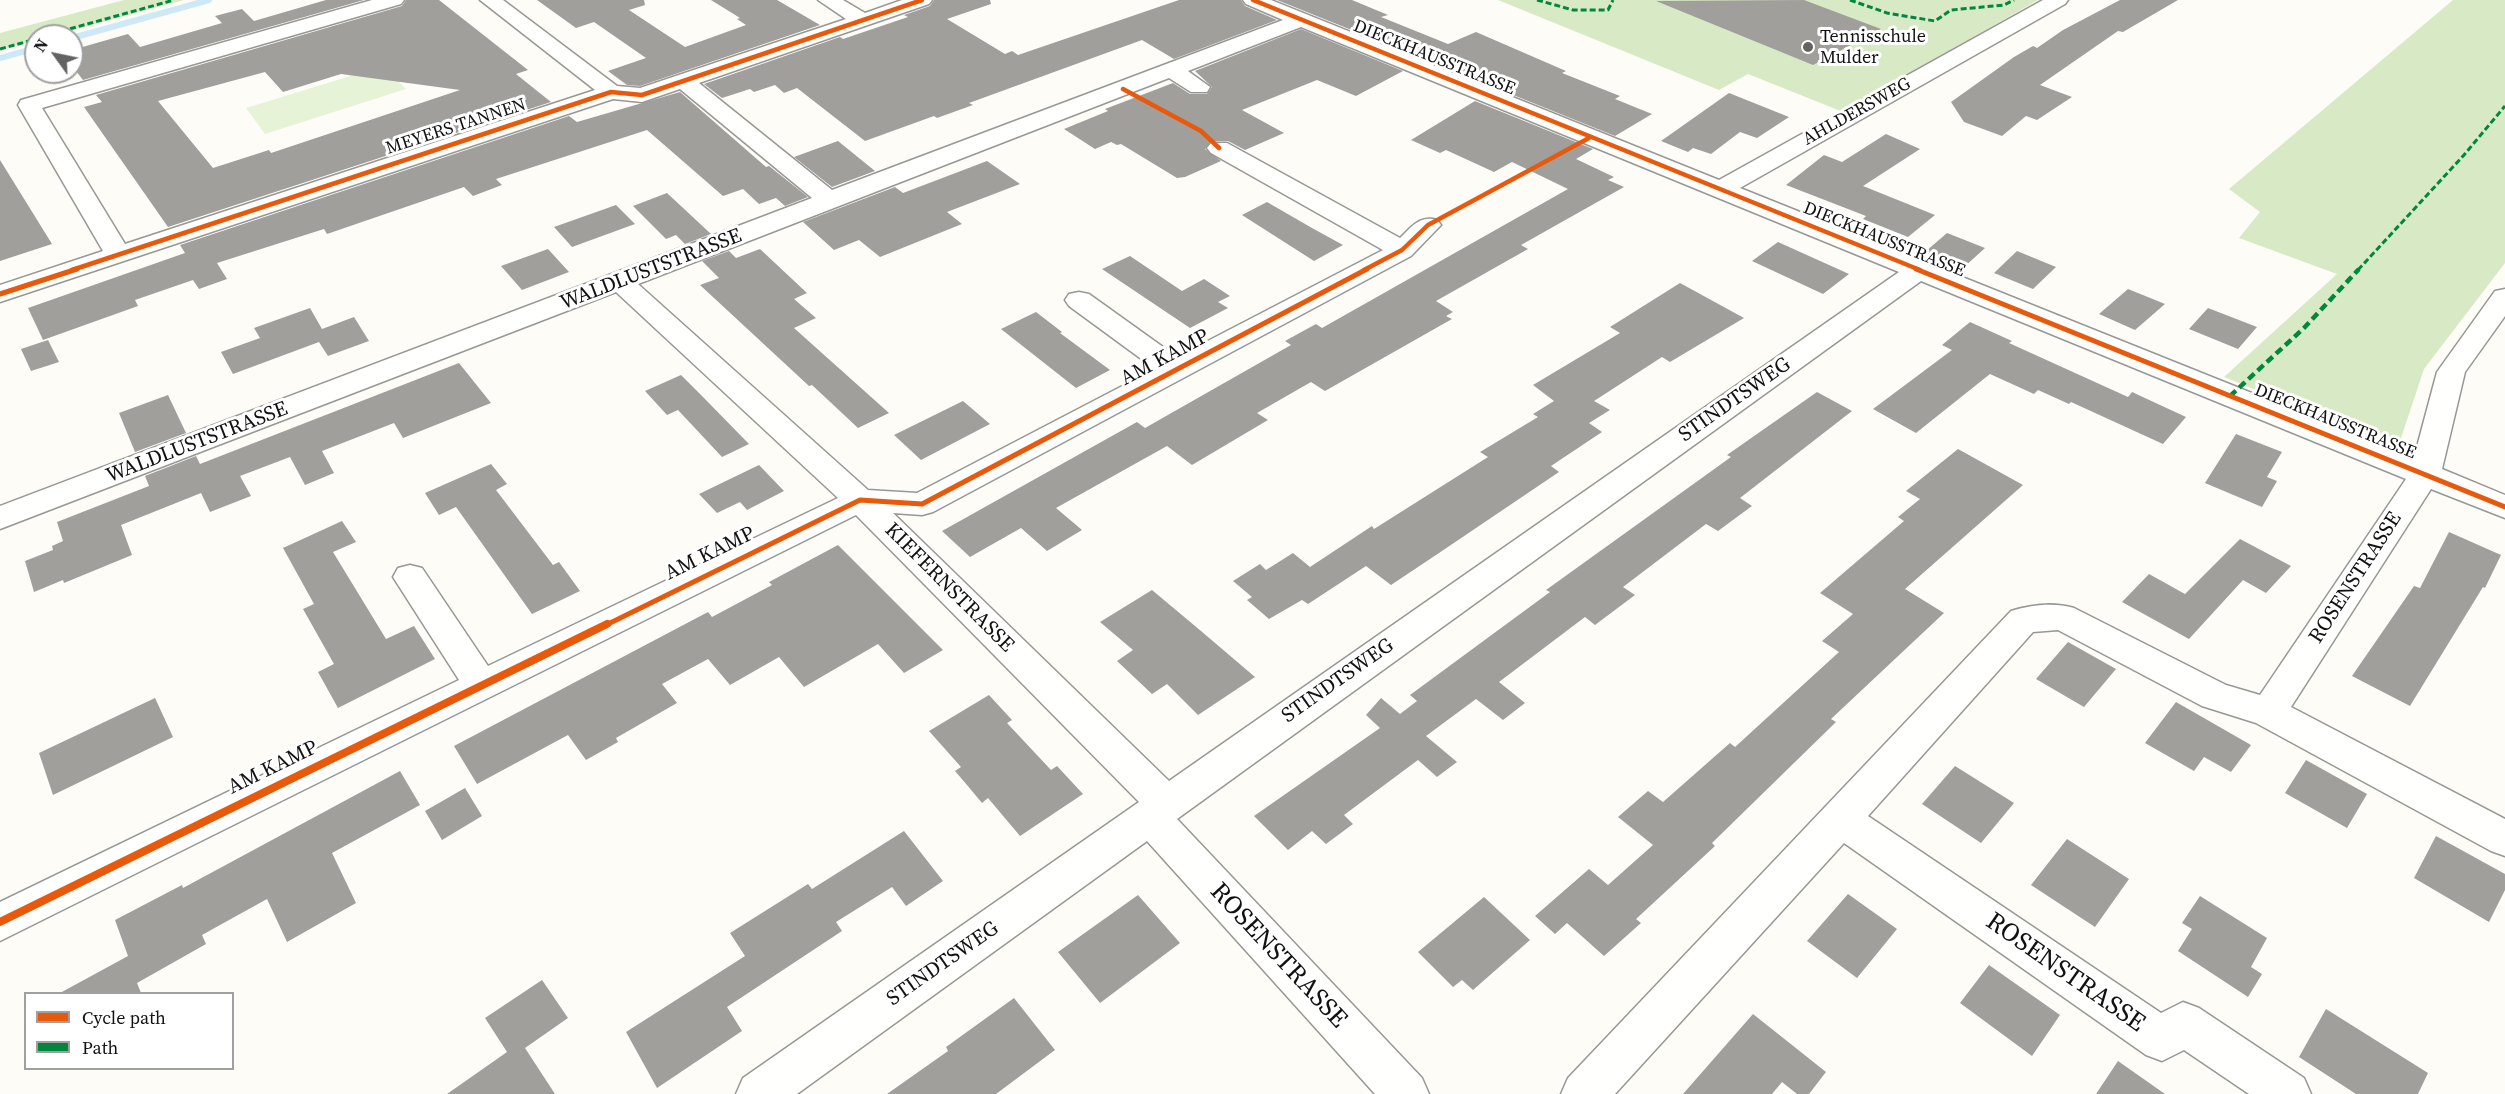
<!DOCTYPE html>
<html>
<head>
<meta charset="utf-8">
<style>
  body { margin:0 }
  #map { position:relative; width:2505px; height:1094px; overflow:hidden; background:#fdfcf7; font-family:"Source Serif 4",serif }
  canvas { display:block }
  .legend { position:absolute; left:24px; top:992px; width:210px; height:78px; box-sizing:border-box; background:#fff; border:2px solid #a0a0a0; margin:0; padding:8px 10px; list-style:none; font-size:18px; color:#111 }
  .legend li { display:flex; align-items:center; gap:12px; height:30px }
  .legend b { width:30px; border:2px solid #a0a0a0 }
  .north { position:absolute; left:24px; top:24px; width:60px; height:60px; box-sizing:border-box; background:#fff; border:2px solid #a0a0a0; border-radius:50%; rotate:303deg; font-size:16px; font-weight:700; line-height:24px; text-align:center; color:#111 }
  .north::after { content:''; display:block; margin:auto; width:21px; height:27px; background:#646362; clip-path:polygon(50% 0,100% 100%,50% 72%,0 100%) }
</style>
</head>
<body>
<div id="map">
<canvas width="2505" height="1094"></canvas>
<ul class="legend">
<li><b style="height:8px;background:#e8590c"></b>Cycle path</li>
<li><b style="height:8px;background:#00873e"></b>Path</li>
</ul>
<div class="north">N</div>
</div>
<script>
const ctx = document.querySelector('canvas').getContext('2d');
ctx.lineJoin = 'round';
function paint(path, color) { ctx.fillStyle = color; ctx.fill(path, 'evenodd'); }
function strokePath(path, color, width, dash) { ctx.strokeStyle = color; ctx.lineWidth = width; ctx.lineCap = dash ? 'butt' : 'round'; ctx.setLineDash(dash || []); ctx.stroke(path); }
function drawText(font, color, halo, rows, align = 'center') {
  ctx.font = font + ' "Source Serif 4",serif'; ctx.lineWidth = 6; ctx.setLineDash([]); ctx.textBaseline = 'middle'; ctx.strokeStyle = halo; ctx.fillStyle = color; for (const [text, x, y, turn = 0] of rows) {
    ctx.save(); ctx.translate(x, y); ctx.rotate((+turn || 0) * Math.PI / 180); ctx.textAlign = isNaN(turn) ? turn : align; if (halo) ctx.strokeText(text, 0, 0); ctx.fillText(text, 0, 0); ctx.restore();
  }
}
paint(new Path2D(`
  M383 66 406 89 265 134 246 108Z`), '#e7f3d7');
paint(new Path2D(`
  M124 0H184L52 36H36V40L0 50V33Z
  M1498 0H2038L1843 112 1748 74 1719 90Z
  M2453 0H2505V263L2424 369 2398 447 2224 377 2337 274 2239 238 2260 212 2229 189Z`), '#d8eac5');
strokePath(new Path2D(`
  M72 38 209 0
  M0 58 36 48`), '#cde8f7', 6);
paint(new Path2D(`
  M326 0H364L83 80 72 66V50L128 34 140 47 222 23 215 16 242 9 254 21Z
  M406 0H439L528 70 516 74 551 102 168 227 84 107 102 102 96 95 402 6ZM265 72 283 92 341 74 460 90 271 153 269 150 213 168 158 101Z
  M537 0H644L645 5 629 10 685 47 746 25 737 19 740 18 711 0H777L820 25 640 86 627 85 608 71 646 58 594 22 576 28Z
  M934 0H990L991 4 947 19 1005 54 1012 51 1018 55 1179 0H1241L1245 6 1277 20 1174 59 1142 40 969 103 973 105 937 118 934 116 865 141 797 88 784 93 775 85 754 92 750 89 722 98 704 84 840 37 843 39 908 17 904 15 930 6Z
  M1277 0H1352L1388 15 1381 17 1448 44 1476 32 1566 71 1562 73 1620 96 1615 99 1652 114 1615 136Z
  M1804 0 1881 29 1813 65 1656 1Z
  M2120 0H2178L2123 32 2118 31 2040 85 2072 97 2037 120 2026 116 2002 136 1964 122 1951 102 2014 57 2033 46 2037 48 2063 30Z
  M1301 29 1403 71 1356 96 1317 80 1242 110 1284 133 1245 150 1228 141H1211L1205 149 1221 161 1185 177 1177 178 1121 144 1117 145 1111 142 1095 149 1064 129 1108 111 1105 109 1173 83 1190 94H1207L1212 87 1195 71Z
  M680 92 766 167 769 166 808 197 785 206 776 198 759 204 743 189 723 196 647 130 496 179 502 185 473 196 464 187 327 234 324 229 217 263 227 279 199 289 193 280 135 300 138 306 43 340 28 308 185 253 180 245 569 116 577 122Z
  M1729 93 1789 117 1757 138 1740 132 1711 154 1693 148 1688 152 1661 141Z
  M1475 101 1593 149 1576 159 1614 177 1608 180 1624 187 1521 245 1528 249 1436 301 1453 312 1446 316 1452 319 1325 391 1311 382 1257 413 1268 420 1192 465 1167 446 1056 508 1082 530 1047 551 1021 528 970 557 942 531 1137 422 1145 428 1291 345 1285 341 1316 324 1322 328 1568 189 1512 162 1494 172 1446 150 1440 153 1411 140Z
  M1886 134 1920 149 1863 186 1935 215 1908 237 1863 219 1866 216 1786 185 1824 155 1842 162Z
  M838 141 875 171 832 187 794 157Z
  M0 160 52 244 0 261Z
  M987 161 1020 184 947 212 962 224 880 257 859 240 834 250 803 222 895 187 903 193Z
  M667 193 711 234 685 244 676 235 666 239 633 206Z
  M1267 202 1312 228 1343 245 1314 261 1242 215Z
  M616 205 635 224 572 247 554 227Z
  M1947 233 1985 248 1963 268 1925 252Z
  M1778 242 1849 274 1823 294 1752 261Z
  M548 249 569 272 522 290 501 266Z
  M760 249 807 293 794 299 816 318 794 328 889 413 858 428 812 385 809 386 700 285 719 278 702 261 729 251 736 258Z
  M2017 251 2056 267 2033 289 1994 273Z
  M1130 256 1182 291 1204 279 1230 296 1218 302 1228 308 1190 328 1102 269Z
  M1680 283 1744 318 1670 362 1662 357 1594 401 1610 410 1589 423 1602 432 1551 466 1559 472 1436 555 1391 585 1366 566 1308 604 1302 600 1269 619 1247 600 1252 597 1233 581 1260 564 1266 570 1293 553 1310 567 1372 526 1374 529 1488 457 1480 452 1538 417 1533 414 1554 401 1533 385 1620 333 1610 327Z
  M2128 289 2165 304 2135 330 2099 314Z
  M310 308 322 329 354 317 369 341 328 356 319 342 233 374 221 352 260 338 254 328Z
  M2208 308 2257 327 2238 349 2189 329Z
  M1036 312 1062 332 1060 333 1110 370 1076 388 1001 329Z
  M1970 322 2012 341 2009 343 2128 397 2132 392 2186 417 2163 444 2071 402 2069 404 2038 390 2034 394 1990 374 1916 433 1873 409 1952 350 1942 345Z
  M48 340 59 362 31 371 21 349Z
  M459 363 491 403 403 438 394 423 322 451 334 473 305 485 290 457 240 476 251 496 210 512 201 493 121 525 132 555 64 583 63 580 34 592 25 561 53 550 52 546 63 541 57 522 149 486 145 476 196 456 200 464Z
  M681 375 704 398 749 444 722 457 678 410 667 415 645 391Z
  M1817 392 1852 411 1740 498 1752 506 1718 531 1706 524 1623 587 1635 595 1595 625 1585 617 1499 682 1525 703 1503 720 1476 699 1426 736 1457 762 1437 777 1418 760 1344 815 1353 824 1326 844 1312 831 1288 850 1254 816 1380 728 1366 715 1381 698 1400 714 1417 701 1410 695 1550 592 1546 590 1731 457 1727 455Z
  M168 395 186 433 135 452 119 413Z
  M963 401 990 424 921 460 894 435Z
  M2236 434 2282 452 2267 477 2277 481 2262 507 2205 483Z
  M1958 449 2023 485 1905 589 1944 613 1831 719 1836 722 1712 843 1715 846 1636 919 1641 923 1604 956 1567 923 1555 934 1535 916 1589 869 1608 885 1653 845 1618 817 1648 791 1663 802 1730 743 1735 747 1839 652 1822 641 1853 614 1820 593 1904 521 1898 517 1920 499 1906 491Z
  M491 464 507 484 496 490 553 565 559 562 580 591 532 614 456 507 439 515 425 493Z
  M759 465 784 491 747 510 740 502 717 513 699 494Z
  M342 521 356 542 333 552 386 639 414 626 435 659 338 708 318 672 334 664 303 609 314 604 283 548Z
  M2449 532 2501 555 2485 588 2483 587 2410 706 2352 676 2414 586 2420 588Z
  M2240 539 2291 566 2266 593 2243 580 2189 639 2122 602 2149 574 2185 594Z
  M838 545 943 650 904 673 878 644 804 687 779 657 730 685 708 659 662 684 677 703 616 738 618 742 586 760 568 735 477 784 454 746 708 612 712 617 772 585 769 582Z
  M1152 590 1201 631 1255 677 1198 715 1167 684 1152 694 1117 661 1133 650 1100 622Z
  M2068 642 2116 669 2084 707 2036 679Z
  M989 695 1012 720 1007 723 1051 770 1057 766 1083 794 1020 836 988 798 982 803 967 785 955 771 961 767 929 731Z
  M155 698 173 737 53 795 39 753Z
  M2176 702 2251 745 2231 772 2204 757 2194 771 2145 743Z
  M2306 760 2367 794 2347 828 2285 793Z
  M1955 766 2014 803 1981 843 1922 804Z
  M400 771 420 805 332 853 356 903 287 942 267 899 202 935 206 944 137 983 141 993H60L128 956 115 920 182 885 183 888Z
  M465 788 482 816 442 840 425 811Z
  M904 831 943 881 906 906 892 887 836 922 842 931 727 1007 742 1031 657 1088 626 1032 745 956 730 933 808 884 812 889Z
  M2436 836 2505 874V890L2489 922 2414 878Z
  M2067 839 2129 879 2095 927 2031 885Z
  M1848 894 1897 929 1857 978 1807 941Z
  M1138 895 1180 943 1100 1003 1058 952Z
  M2200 896 2267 938 2251 967 2262 974 2248 997 2178 951 2192 929 2182 923Z
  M1484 897 1530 940 1473 990 1462 980 1453 987 1418 952Z
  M1989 965 2060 1015 2032 1056 1960 1003Z
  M542 980 568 1018 525 1048 555 1094H447L507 1052 485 1018Z
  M1014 998 1055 1050 996 1094H887L948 1051 946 1047Z
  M2326 1009 2428 1073 2418 1094H2356L2299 1057Z
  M1753 1014 1826 1072 1809 1094H1797L1782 1082 1772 1094H1683Z
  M2118 1061 2165 1094H2096Z`), '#a19f9c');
const minor = new Path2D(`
  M372 0H404L401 4 42 108 125 244 595 90 480 0H503L617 86 640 88 846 19 818 0H843L865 13 902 0H932L929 4 699 83 832 190 1283 20 1246 4 1243 0H1271L1719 180 2043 0H2068L2065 4 1740 188 2414 458 2437 372 2495 291 2505 289V316L2465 372 2442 469 2505 495V518L2431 489 2291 707 2505 819V856L2491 851 2256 723 2202 706 2058 630 2033 632 1868 816 2161 1013 2183 1002 2199 1008 2304 1078 2311 1094H2249L2184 1050 2162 1061 2146 1055 1844 843 1615 1094H1561L1568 1078 2011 611C2030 605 2054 602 2074 608L2226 685 2260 695 2406 479 1921 281 1177 819 1422 1078 1429 1094H1375L1147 841 797 1094H736L743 1078 1139 802 856 515 0 941V902L459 680 393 577 398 568 410 565 422 568 488 666 838 498 616 292 0 529V506L812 198 680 89 642 102 613 99 0 302V285L103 251 18 105 21 100ZM1301 27 1899 272 1169 781 893 513 922 515 933 512 1411 256 1441 225 1437 220C1419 215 1412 227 1400 238L1227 143H1211L1207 148 1211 153 1383 250 1177 357 1089 294 1079 292 1069 294 1065 300 1069 306 1155 369 917 493 868 490 638 284 1169 78 1191 92H1207L1210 87 1188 71Z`);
strokePath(minor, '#979795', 3);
paint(minor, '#fffffe');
strokePath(new Path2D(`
  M1537 0 1573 10H1608L1613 0
  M1850 0 1887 13 1935 21 1951 10 2004 5 2014 0
  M44 36 174 0
  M0 49 36 39
  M2358 270 2464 155 2505 106`), '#00873e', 3, [6, 3]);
strokePath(new Path2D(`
  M2230 396 2304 328 2359 269`), '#00873e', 4.5, [8, 4.5]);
strokePath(new Path2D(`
  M1253 0 1920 270
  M1123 89 1201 131 1219 148
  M72 270 611 92 642 95 922 0
  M1364 270 1402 250 1428 225 1589 138`), '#e8590c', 4.5);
strokePath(new Path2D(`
  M1916 269 2505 507
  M0 294 77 269
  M604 626 860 500 922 504 1367 269`), '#e8590c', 5);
strokePath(new Path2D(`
  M0 922 607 624`), '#e8590c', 8);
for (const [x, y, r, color] of [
  [1808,47,6,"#646362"]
]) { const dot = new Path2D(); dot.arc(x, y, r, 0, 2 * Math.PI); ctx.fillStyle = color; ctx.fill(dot); strokePath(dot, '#fff', 2); }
drawText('18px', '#111', '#fff', [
  ["Tennisschule",1820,37],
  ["Mulder",1820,58]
], 'left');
drawText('18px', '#111', '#fff', [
  ["DIECKHAUSSTRASSE",1434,58,22],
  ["AHLDERSWEG",1857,112,-29],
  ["MEYERS TANNEN",456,127,-18],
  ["DIECKHAUSSTRASSE",1884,240,22],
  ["DIECKHAUSSTRASSE",2335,422,22]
]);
drawText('21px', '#111', '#fff', [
  ["WALDLUSTSTRASSE",651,270,-21],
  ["AM KAMP",1165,358,-28],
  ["STINDTSWEG",1735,400,-35],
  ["WALDLUSTSTRASSE",197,443,-21],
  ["AM KAMP",710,554,-26],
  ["ROSENSTRASSE",2356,578,-57],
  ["KIEFERNSTRASSE",949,588,45],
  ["STINDTSWEG",1338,681,-35],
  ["AM KAMP",273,768,-26],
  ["STINDTSWEG",943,964,-35]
]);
drawText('26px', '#111', '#fff', [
  ["ROSENSTRASSE",1278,956,47],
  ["ROSENSTRASSE",2065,973,35]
]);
</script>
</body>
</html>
